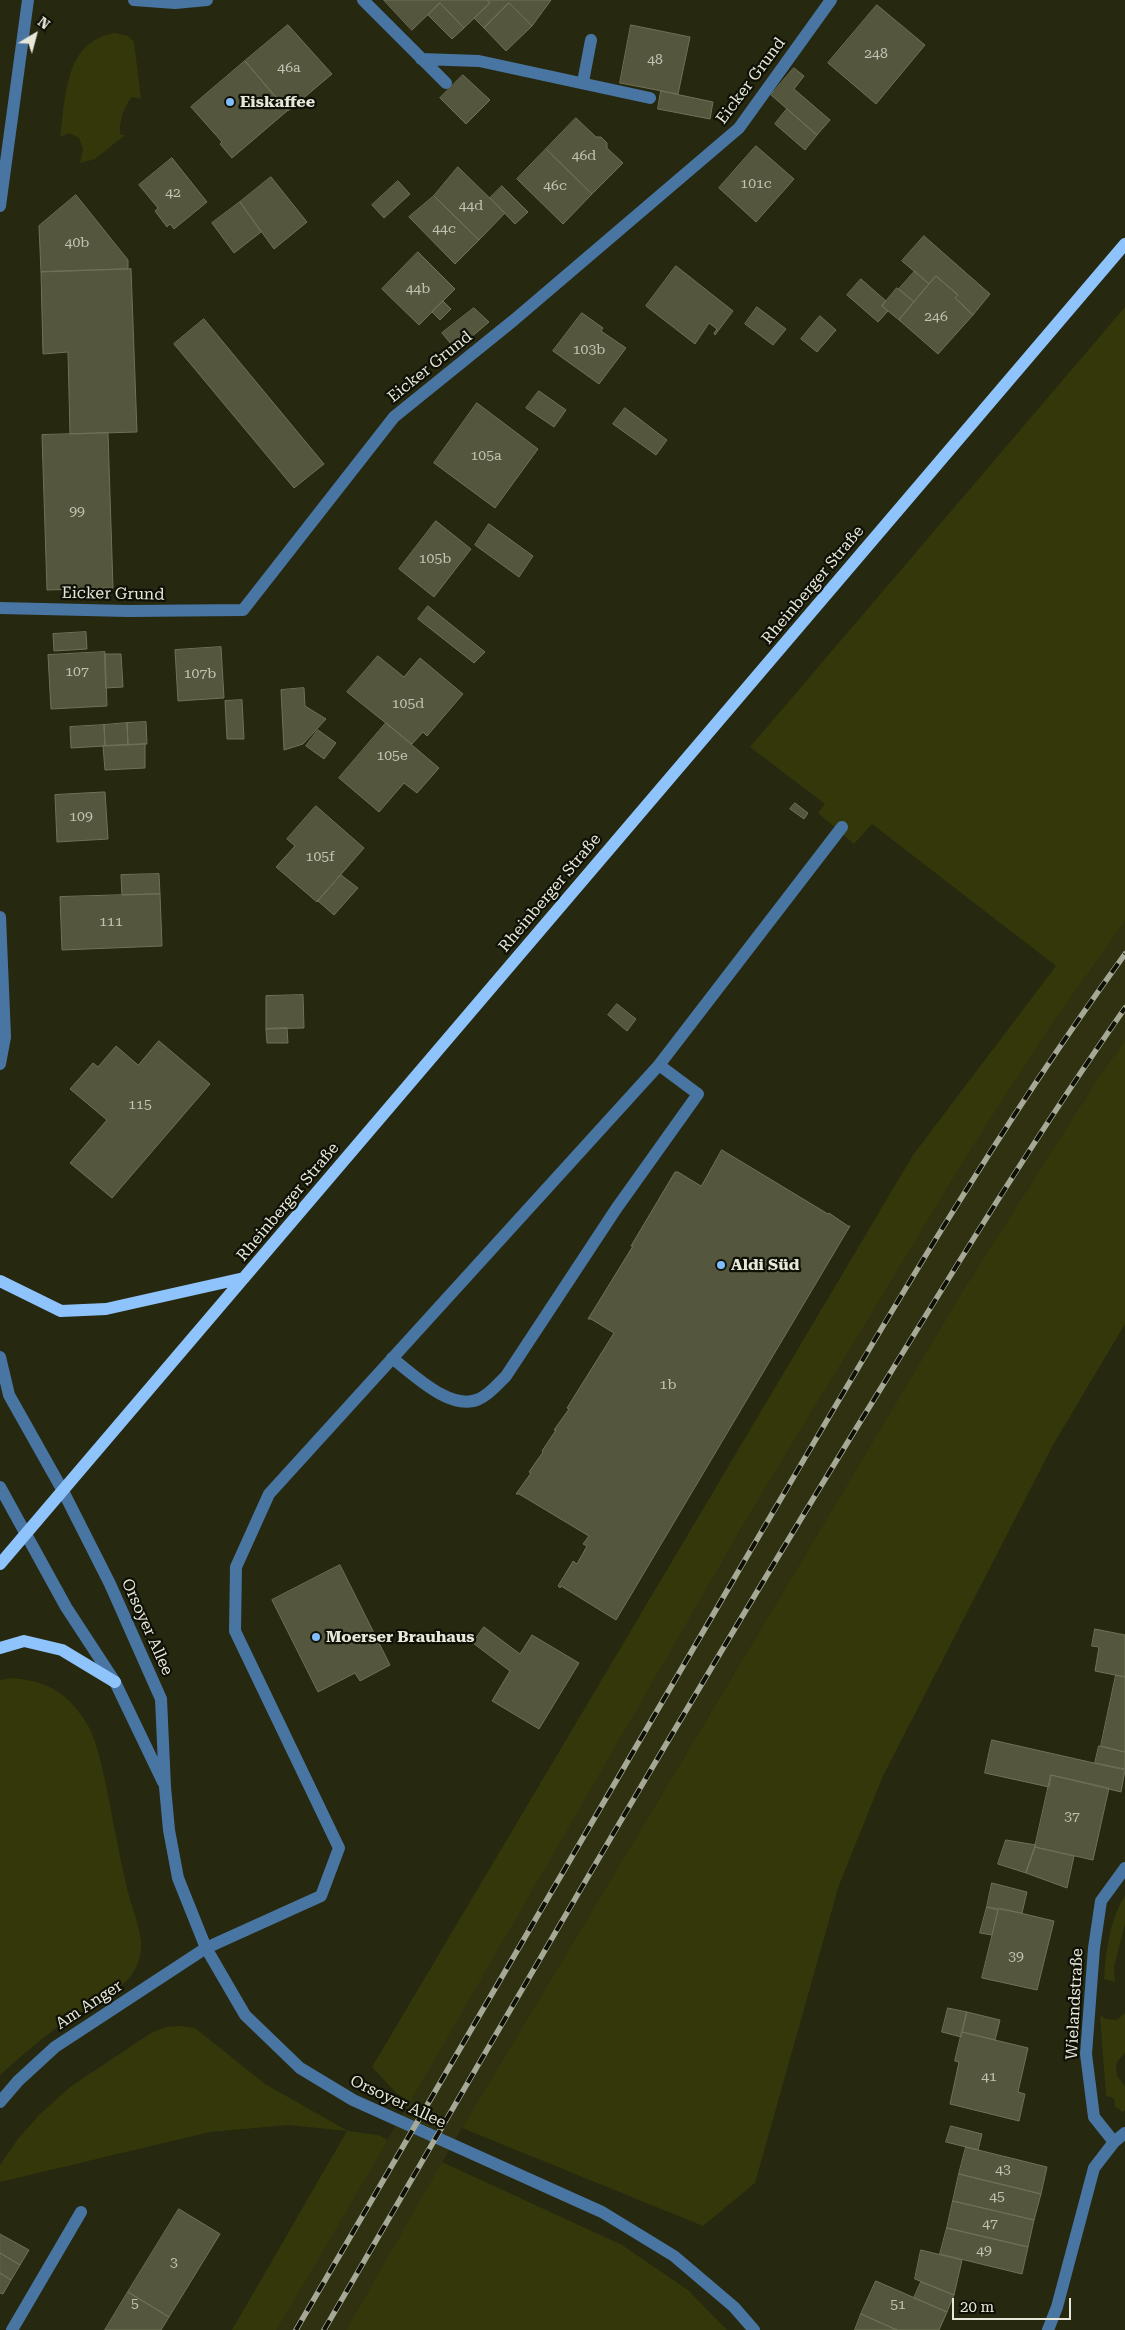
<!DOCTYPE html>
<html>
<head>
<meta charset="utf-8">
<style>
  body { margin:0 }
  #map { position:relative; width:1125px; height:2330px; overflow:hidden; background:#262810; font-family:"Roboto Serif",serif }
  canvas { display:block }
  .north { position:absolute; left:10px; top:10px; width:50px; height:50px; -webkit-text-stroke:4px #0f1006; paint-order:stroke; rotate:37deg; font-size:14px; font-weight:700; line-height:20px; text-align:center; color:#e7e8da }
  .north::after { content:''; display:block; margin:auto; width:18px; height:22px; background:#e7e8da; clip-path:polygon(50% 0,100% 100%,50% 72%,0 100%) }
  .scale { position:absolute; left:952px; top:2298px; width:119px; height:22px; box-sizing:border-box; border:2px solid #e7e8da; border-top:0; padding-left:6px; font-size:15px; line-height:18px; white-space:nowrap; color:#e7e8da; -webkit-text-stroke:4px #0f1006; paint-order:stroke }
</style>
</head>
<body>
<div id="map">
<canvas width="1125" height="2330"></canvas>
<div class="north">N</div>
<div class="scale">20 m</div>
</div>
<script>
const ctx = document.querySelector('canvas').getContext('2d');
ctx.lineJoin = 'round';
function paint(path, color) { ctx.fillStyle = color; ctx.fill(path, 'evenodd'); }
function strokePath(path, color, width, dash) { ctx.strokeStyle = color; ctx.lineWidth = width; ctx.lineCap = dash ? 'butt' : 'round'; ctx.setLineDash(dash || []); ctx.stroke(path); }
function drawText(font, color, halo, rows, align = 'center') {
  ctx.font = font + ' "Roboto Serif",serif'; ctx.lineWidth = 4.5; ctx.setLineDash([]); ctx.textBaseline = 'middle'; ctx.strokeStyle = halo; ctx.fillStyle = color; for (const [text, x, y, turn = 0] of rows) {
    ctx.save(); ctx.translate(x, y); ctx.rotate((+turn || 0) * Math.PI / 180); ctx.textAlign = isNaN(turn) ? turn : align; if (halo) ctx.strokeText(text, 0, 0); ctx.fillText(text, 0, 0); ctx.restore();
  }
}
paint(new Path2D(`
  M1125 921V1040L1097 1080 964 1289 462 2128 346 2330H277L751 1512 975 1143 1050 1027Z`), '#2f3111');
paint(new Path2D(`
  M115 33 128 36 134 42 141 99 132 97C125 104 117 127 121 135H125L95 159 80 163 83 149 79 138 69 133 60 137C66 97 64 41 115 33Z
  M1125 307V921L1050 1027 975 1143 751 1512 410 2102 396 2093 372 2067 913 1155 1056 966 872 824 854 844 818 813 825 804 750 747Z
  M1125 1040V1324L1053 1445 883 1776 839 1885 755 2183 703 2226 462 2128 964 1289 1097 1080Z
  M12 1678C46 1681 65 1691 84 1719 96 1736 100 1760 105 1780 112 1814 118 1849 126 1884 130 1903 139 1922 141 1942 142 1952 139 1962 134 1971 124 1991 75 2015 55 2029 36 2043 18 2059 0 2075V1680Z
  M1125 1895V1924L1114 1967 1115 1982 1104 1979C1106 1950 1110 1920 1125 1895Z
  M1125 2013V2053L1117 2062 1116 2068 1117 2076 1125 2086V2110L1123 2112 1115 2107 1114 2098 1106 2096 1100 2015 1106 2019 1117 2020Z
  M180 2026 195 2028 265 2084 348 2131 378 2135 388 2140 277 2330H232L347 2131 288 2125 210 2132 0 2182V2165L17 2140 39 2115 70 2087 151 2033 166 2027Z
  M442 2162 622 2245 688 2290 727 2330H346Z`), '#343709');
const building = new Path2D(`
  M384 0H487L490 3 464 28 440 3 412 30Z
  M487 0H551L532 26 509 3 484 28 474 18 490 3Z
  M440 3 464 28 452 39 428 15Z
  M509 3 532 26 506 51 484 28Z
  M877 5 925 45 876 104 828 63Z
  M288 25 332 74 288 111 245 61Z
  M631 25 690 37 678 94 620 83Z
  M245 61 287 111 232 158 220 144 222 142 191 107Z
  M794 68 804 76 794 89 830 120 817 135 771 95Z
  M463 75 490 100 466 124 440 98Z
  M661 91 713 102 710 119 658 109Z
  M787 109 817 135 805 150 775 124Z
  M576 118 596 137H601L607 143V148L623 163 592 194 546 149Z
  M756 146 794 179 756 222 719 188Z
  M546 149 592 194 563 224 517 179Z
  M172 158 207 202 174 229 170 224 167 227 155 211 158 208 139 185Z
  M458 167 505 213 479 240 434 196Z
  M271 177 307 222 274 249 240 202Z
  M398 181 410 194 384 218 372 205Z
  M502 186 528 212 515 224 490 198Z
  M76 195 128 260V269L41 272 39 226Z
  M434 196 479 240 455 264 409 217Z
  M240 202 261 232 234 253 212 223Z
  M924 236 990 294 973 315 955 298 958 295 936 276 929 284 902 261Z
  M418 252 455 289 419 325 382 289Z
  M676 266 733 311 715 335 714 333 717 329 709 323 695 344 646 306Z
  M131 269 137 432 70 434 68 352 43 354 41 272Z
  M915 271 929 284 914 302 899 289Z
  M936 276 958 295 955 298 973 315 938 354 899 320Z
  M861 279 886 301 882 306 888 311 878 322 847 295Z
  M897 288 914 302 899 320 882 306Z
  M443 301 451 309 440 320 432 312Z
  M757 307 786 329 773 345 745 324Z
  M474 308 489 322 456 350 442 333Z
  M582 313 603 328 601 331 626 348 599 384 553 351Z
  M820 316 836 330 817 352 801 339Z
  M204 319 324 464 294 488 174 344Z
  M539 391 566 410 554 427 526 408Z
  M477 403 538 449 495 508 434 463Z
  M625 408 667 440 656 455 613 424Z
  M108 433 113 588 47 590 42 435Z
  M436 521 471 549 434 597 399 569Z
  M489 524 533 556 519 577 475 545Z
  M428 606 485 652 474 663 418 619Z
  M86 632 87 649 54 651 53 634Z
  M221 647 224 698 178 701 175 650Z
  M105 652 107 706 51 709 48 655Z
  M105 654H121L123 687 106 688Z
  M378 656 404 677 420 658 463 694 427 736 423 732 412 744 347 692Z
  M304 688 305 706 326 719 303 744 284 750 281 690Z
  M242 700 244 739H227L225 701Z
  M146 722 147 744 128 745 127 723Z
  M127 723 128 745 105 746 104 725Z
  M386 723 439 768 417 793 404 783 379 812 339 778Z
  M104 725 105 746 71 748 70 727Z
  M318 730 336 743 324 759 306 746Z
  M145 744V768L105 770 103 746Z
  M103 792H105L108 839 57 842 55 795Z
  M795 803 808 813 804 819 790 809Z
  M316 806 364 848 317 902 276 867 295 846 287 839Z
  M159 874 160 894 122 895 121 875Z
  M341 875 358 888 334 915 318 901Z
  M160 894 162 946 62 950 60 897Z
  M303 995 304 1028 266 1029V996Z
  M617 1004 636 1019 627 1031 608 1015Z
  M287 1028 288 1043H267L266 1029Z
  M159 1041 210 1084 112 1198 70 1163 107 1120 70 1089 93 1063 98 1067 116 1046 138 1065Z
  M722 1150 828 1214 829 1213 848 1226H850L616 1620 561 1586 560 1588 558 1586 572 1563 573 1561 577 1564 587 1546 583 1544 589 1536 519 1494H516L531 1473 529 1472 543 1452 542 1451 556 1430H554L569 1409 567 1408 614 1333 591 1319H588L633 1246H631L675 1172H678L701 1186Z
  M340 1565 390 1665 360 1681 355 1673 318 1692 272 1600Z
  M484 1627 520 1654 532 1635 579 1663 539 1729 492 1701 510 1671 473 1643Z
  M1095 1629 1125 1635V1677L1095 1671 1099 1647 1092 1646Z
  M1116 1675 1125 1677V1752L1101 1746Z
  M992 1740 1125 1770 1121 1792 1051 1775 1049 1787 985 1773Z
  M1099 1746 1125 1752V1769L1095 1763Z
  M1051 1775 1109 1788 1093 1860 1035 1847Z
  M1006 1840 1036 1845 1026 1873 998 1864Z
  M1035 1847 1074 1856 1067 1888 1026 1873Z
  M992 1883 1027 1892 1022 1913 987 1907Z
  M987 1907 998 1910 992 1935 980 1933Z
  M999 1908 1054 1921 1037 1990 982 1978Z
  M948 2008 967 2012 961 2037 942 2032Z
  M967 2012 1000 2020 995 2040 962 2032Z
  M962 2032 1028 2048 1018 2092 1025 2094 1019 2121 950 2104 959 2062 955 2061Z
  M951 2126 982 2134 978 2150 946 2142Z
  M966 2147 1047 2167 1041 2194 959 2174Z
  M959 2174 1041 2194 1034 2220 953 2201Z
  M953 2201 1034 2220 1028 2247 947 2228Z
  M179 2209 220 2234 169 2317 128 2292Z
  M947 2228 1028 2247 1022 2274 940 2254Z
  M0 2234 29 2250 20 2265 0 2253Z
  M921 2250 962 2260 954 2295 915 2279Z
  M0 2253 20 2265 11 2280 0 2273Z
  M0 2273 11 2280 3 2294 0 2293Z
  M876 2281 947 2312 939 2330H897L861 2314Z
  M921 2282 954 2295 947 2312 914 2298Z
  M128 2292 169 2317 161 2330H105Z
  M861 2314 897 2330H855Z`);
paint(building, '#54573d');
strokePath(building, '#6f7257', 1);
strokePath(new Path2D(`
  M134 0 175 3 207 0
  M363 0 446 83
  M421 59 479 61 650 98
  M583 82 591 40
  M0 206 28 0
  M0 608 128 611 243 610 394 417 514 320 739 128 831 0
  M0 917 5 1037 0 1064
  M0 1357 9 1395 63 1491 110 1584 161 1699 165 1787 169 1830 178 1878 206 1948 245 2015 300 2068 353 2100 602 2212 674 2256 734 2307 754 2330
  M392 1358C414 1375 451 1412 479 1399 489 1395 498 1384 506 1376L616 1209 698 1094 659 1065
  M0 1487 66 1607 115 1682 163 1782
  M0 2102 18 2081 55 2047 206 1948 321 1896 339 1848 235 1631 236 1567 269 1494 659 1065 842 827
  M1114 2142 1094 2117 1086 2054 1094 1948 1101 1901 1125 1868
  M12 2330 81 2212
  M1048 2330 1057 2307 1094 2168 1114 2142 1125 2133`), '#4975a2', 12);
strokePath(new Path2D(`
  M0 1281 61 1311 106 1309 244 1278
  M0 1564 1125 244
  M0 1648 24 1641 62 1650 115 1682`), '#8ec3fb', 12);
const rail = new Path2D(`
  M296 2330C442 2079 589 1828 735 1577 859 1366 981 1152 1125 954
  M324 2330C500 2028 674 1725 857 1427 944 1286 1030 1144 1125 1008`);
strokePath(rail, '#a7a997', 5.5);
strokePath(rail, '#0f1006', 4, [11]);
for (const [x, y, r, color] of [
  [230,102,5,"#80bdfa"],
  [721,1265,5,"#80bdfa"],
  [316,1637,5,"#80bdfa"]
]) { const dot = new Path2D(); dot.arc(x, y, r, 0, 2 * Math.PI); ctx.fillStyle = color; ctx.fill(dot); strokePath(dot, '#0f1006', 2); }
drawText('14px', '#c2c4b3', null, [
  ["248",876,54],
  ["48",655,60],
  ["46a",289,68],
  ["46d",584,156],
  ["101c",756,184],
  ["46c",555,186],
  ["42",173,193],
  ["44d",471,206],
  ["44c",444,229],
  ["40b",77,243],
  ["44b",418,289],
  ["246",936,317],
  ["103b",589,350],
  ["105a",486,456],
  ["99",77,512],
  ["105b",435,559],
  ["107",77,672],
  ["107b",200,674],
  ["105d",408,704],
  ["105e",392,756],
  ["109",81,817],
  ["105f",320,857],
  ["111",111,922],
  ["115",140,1105],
  ["1b",668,1385],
  ["37",1072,1817],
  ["39",1016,1957],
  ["41",989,2077],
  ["43",1003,2170],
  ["45",997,2197],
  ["47",990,2224],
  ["49",984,2251],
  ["3",174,2263],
  ["5",135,2304],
  ["51",898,2305]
]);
drawText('16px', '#e7e8da', '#0f1006', [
  ["Eicker Grund",751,81,-53],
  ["Eicker Grund",430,367,-39],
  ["Rheinberger Straße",813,585,-50],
  ["Eicker Grund",113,594,1],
  ["Rheinberger Straße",550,893,-50],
  ["Rheinberger Straße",288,1202,-50],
  ["Orsoyer Allee",147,1627,66],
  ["Wielandstraße",1075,2004,-87],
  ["Am Anger",89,2005,-33],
  ["Orsoyer Allee",398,2102,25]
]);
drawText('bold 16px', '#e7e8da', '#0f1006', [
  ["Eiskaffee",240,102],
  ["Aldi Süd",731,1265],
  ["Moerser Brauhaus",326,1637]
], 'left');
</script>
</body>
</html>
